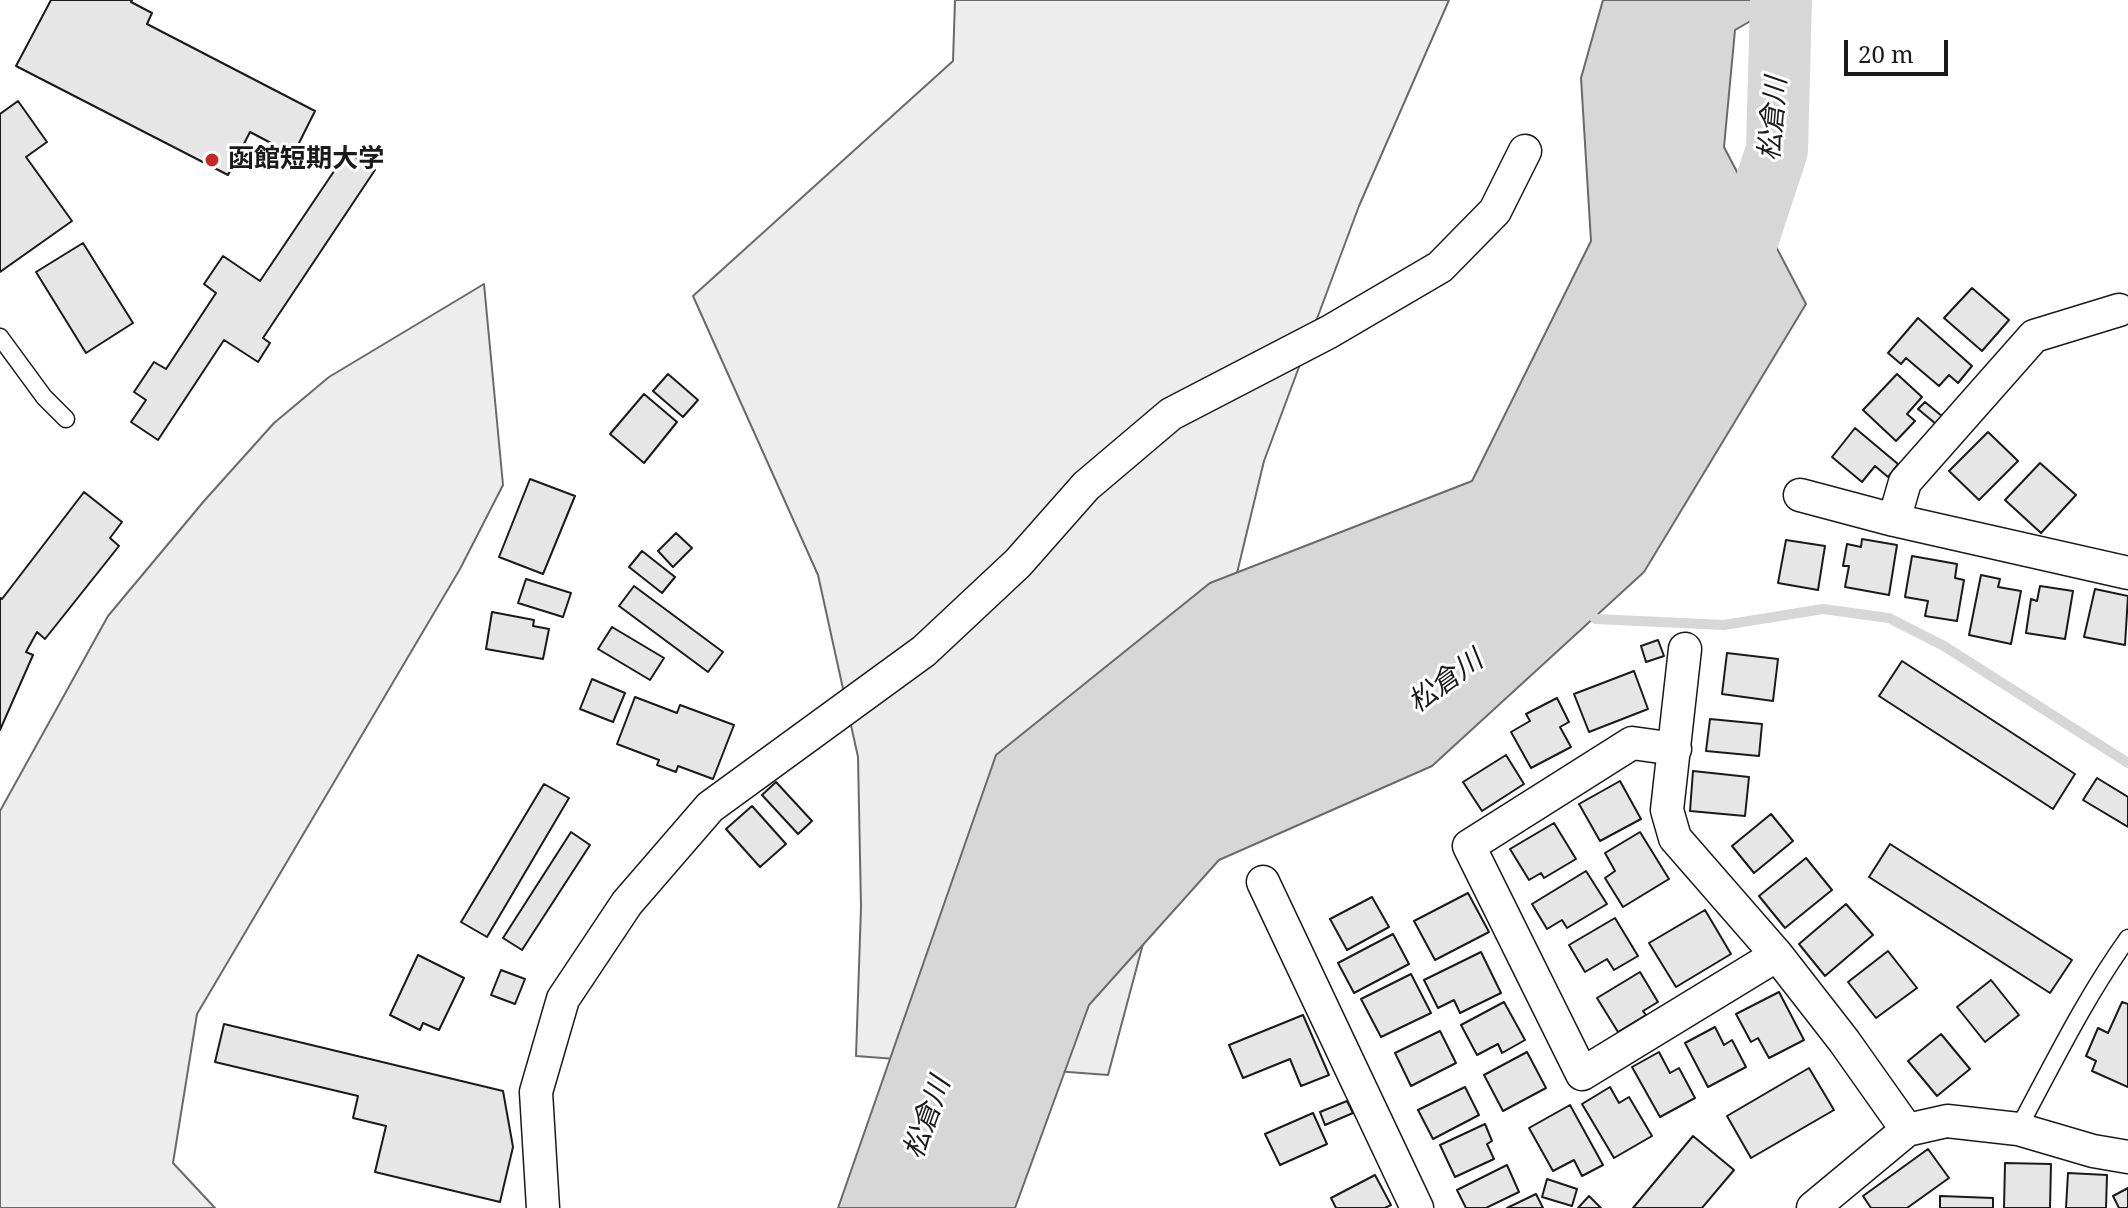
<!DOCTYPE html>
<html>
<head>
<meta charset="utf-8">
<style>
  body { margin:0 }
  #map { position:relative; width:2128px; height:1208px; overflow:hidden; background:#fff; font-family:"Noto Serif",serif }
  canvas { display:block }
  .scale { position:absolute; left:1844px; top:40px; width:104px; height:36px; box-sizing:border-box; border:4px solid #1a1a1a; border-top:0; padding-left:10px; font-size:24px; line-height:28px; white-space:nowrap; color:#1a1a1a; -webkit-text-stroke:6px #fff; paint-order:stroke }
</style>
</head>
<body>
<div id="map">
<canvas width="2128" height="1208"></canvas>
<div class="scale">20 m</div>
</div>
<script>
const ctx = document.querySelector('canvas').getContext('2d');
ctx.lineJoin = 'round';
function paint(path, color) { ctx.fillStyle = color; ctx.fill(path, 'evenodd'); }
function strokePath(path, color, width, dash) { ctx.strokeStyle = color; ctx.lineWidth = width; ctx.lineCap = dash ? 'butt' : 'round'; ctx.setLineDash(dash || []); ctx.stroke(path); }
function drawText(font, color, halo, rows, align = 'center') {
  ctx.font = font + ' "Noto Serif","Noto Sans JP",serif'; ctx.lineWidth = 6; ctx.setLineDash([]); ctx.textBaseline = 'middle'; ctx.strokeStyle = halo; ctx.fillStyle = color; for (const [text, x, y, turn = 0] of rows) {
    ctx.save(); ctx.translate(x, y); ctx.rotate((+turn || 0) * Math.PI / 180); ctx.textAlign = isNaN(turn) ? turn : align; if (halo) ctx.strokeText(text, 0, 0); ctx.fillText(text, 0, 0); ctx.restore();
  }
}
const green = new Path2D(`
  M955 0H1449L1359 206 1264 461 1192 760 1108 1075 856 1056 861 907 858 757 818 575 693 296 953 61Z
  M484 284 503 485 460 569 197 1014 173 1163 215 1208H0V811L108 616 204 501 274 423 329 377Z`);
paint(green, '#ededed');
strokePath(green, '#6a6a6a', 2);
const water = new Path2D(`
  M1603 0H1787L1735 30 1724 147 1806 304 1644 572 1432 766 1219 860 1089 1005 1015 1208H838L996 755 1210 583 1472 481 1591 241 1581 78Z`);
paint(water, '#d7d7d7');
strokePath(water, '#6a6a6a', 2);
strokePath(new Path2D(`
  M1585 609 1596 619 1724 625 1823 609 1889 618 1944 646 2128 763`), '#d7d7d7', 10);
strokePath(new Path2D(`
  M1731 290 1777 150 1781 0`), '#d7d7d7', 62);
const building = new Path2D(`
  M51 0H132L131 2 152 13 147 24 315 111 286 169 264 157 271 143 250 132 228 175 16 66Z
  M18 101 47 142 26 157 72 221 0 272V114Z
  M347 152 375 170 263 338 270 343 258 362 224 340 158 440 131 422 146 400 134 392 154 362 166 369 216 293 204 284 223 256 260 281Z
  M83 243 133 323 86 353 36 272Z
  M1972 288 2009 320 1982 351 1944 318Z
  M1918 318 1972 366 1958 383 1949 375 1939 386 1906 358 1901 364 1888 353Z
  M668 374 698 400 683 417 653 391Z
  M1897 374 1922 397 1907 414 1915 421 1896 441 1863 410Z
  M644 394 677 422 644 463 610 434Z
  M1925 402 1943 417 1936 424 1918 409Z
  M1855 428 1898 464 1888 477 1875 466 1862 482 1832 457Z
  M1988 432 2018 461 1979 500 1949 471Z
  M2040 463 2076 495 2041 533 2005 500Z
  M530 479 575 496 543 574 499 557Z
  M84 492 122 522 110 538 119 546 45 639 37 632 26 652 33 655 0 730V598L2 599Z
  M676 533 692 548 673 567 658 551Z
  M1862 539 1897 545 1889 595 1845 587 1849 566H1843L1847 544 1861 547Z
  M1786 540 1825 546 1818 590 1778 583Z
  M642 551 675 577 662 593 629 567Z
  M1912 556 1957 564 1955 578 1964 580 1957 621 1925 616 1928 601 1905 597Z
  M1981 575 2000 579 1998 587 2021 591 2011 644 1969 635Z
  M526 579 571 593 563 617 518 603Z
  M634 586 723 652 708 672 619 606Z
  M2040 586 2073 591 2065 639 2026 633 2031 599 2037 601Z
  M2095 589 2128 596 2125 645 2084 637Z
  M492 612 534 620 533 626 549 629 543 659 486 649Z
  M612 627 664 658 650 680 598 649Z
  M1658 640 1664 656 1646 662 1641 646Z
  M1727 653 1778 659 1773 701 1722 694Z
  M1902 661 2075 774 2053 809 1879 696Z
  M1634 671 1648 709 1589 732 1574 694Z
  M592 679 625 693 613 722 580 709Z
  M635 697 677 713 680 705 734 725 713 779 678 766 676 772 657 765 659 760 617 744Z
  M1557 698 1569 722 1560 727 1571 747 1531 768 1511 732 1530 721 1526 714Z
  M1710 719 1762 724 1759 756 1706 751Z
  M1506 755 1524 784 1482 811 1463 782Z
  M1693 771 1749 777 1745 816 1690 811Z
  M2097 778 2128 797V827L2083 800Z
  M1620 781 1641 819 1600 841 1579 804Z
  M776 782 812 821 798 834 762 795Z
  M544 784 569 798 487 937 461 922Z
  M752 806 786 844 760 867 726 829Z
  M1771 814 1793 841 1754 873 1732 846Z
  M1554 823 1576 859 1544 878 1541 873 1529 880 1510 849Z
  M571 832 590 845 522 950 503 938Z
  M1640 832 1669 879 1623 907 1605 878 1615 871 1605 853Z
  M1890 844 2072 960 2050 993 1869 877Z
  M1806 858 1832 890 1785 928 1759 896Z
  M1586 871 1607 904 1567 928 1562 920 1547 929 1532 904Z
  M1468 893 1489 932 1435 960 1414 921Z
  M1372 897 1389 927 1347 950 1330 919Z
  M1846 904 1873 935 1825 976 1799 944Z
  M1705 910 1731 954 1676 987 1649 943Z
  M1615 918 1638 956 1614 970 1607 959 1585 972 1569 945Z
  M1393 934 1409 964 1354 993 1338 963Z
  M1888 951 1917 988 1876 1018 1848 982Z
  M1481 952 1501 993 1460 1013 1454 1000 1438 1008 1424 980Z
  M418 955 464 978 439 1030 423 1023 420 1030 390 1015Z
  M501 970 525 979 515 1004 491 995Z
  M1640 972 1658 1002 1643 1011 1646 1015 1618 1032 1597 998Z
  M1411 974 1431 1013 1381 1037 1361 999Z
  M1991 980 2019 1015 1985 1042 1957 1007Z
  M1779 992 1804 1040 1769 1058 1758 1038 1751 1042 1736 1014Z
  M1504 1002 1525 1040 1502 1053 1498 1044 1477 1055 1461 1025Z
  M2122 1002 2128 1004V1087L2092 1071 2096 1061 2086 1056 2098 1028 2108 1033Z
  M1303 1015 1329 1075 1301 1086 1290 1059 1243 1078 1229 1045Z
  M224 1024 503 1091 513 1147 500 1202 375 1172 386 1126 353 1118 358 1096 215 1062Z
  M1715 1027 1724 1045 1732 1040 1746 1067 1708 1087 1685 1043Z
  M1440 1031 1456 1063 1411 1086 1395 1053Z
  M1941 1034 1970 1069 1937 1096 1908 1061Z
  M1527 1052 1546 1088 1503 1111 1484 1075Z
  M1659 1052 1670 1073 1679 1068 1695 1098 1660 1117 1632 1067Z
  M1809 1068 1834 1110 1751 1158 1727 1116Z
  M1465 1087 1479 1115 1433 1139 1418 1110Z
  M1610 1087 1619 1103 1629 1097 1652 1136 1614 1158 1582 1104Z
  M1347 1101 1353 1113 1325 1125 1320 1112Z
  M1570 1105 1603 1165 1582 1176 1574 1160 1553 1171 1529 1128Z
  M1313 1113 1327 1144 1280 1165 1265 1134Z
  M1485 1124 1492 1141 1487 1144 1494 1159 1455 1177 1440 1145Z
  M1693 1136 1734 1170 1702 1208H1633Z
  M1928 1149 1949 1178 1907 1208H1871L1863 1196Z
  M2005 1163 2051 1164 2050 1208H2004Z
  M1507 1165 1519 1192 1486 1208H1466L1457 1190Z
  M2068 1173 2107 1175 2106 1208H2066Z
  M1375 1175 1391 1205 1385 1208H1336L1331 1198Z
  M1547 1179 1577 1189 1572 1206 1542 1197Z
  M2128 1188V1208H2119L2113 1196Z
  M1536 1194 1543 1208H1507Z
  M1589 1196 1601 1208H1578Z
  M1940 1196 1993 1198V1208H1940Z`);
paint(building, '#e6e6e6');
strokePath(building, '#1a1a1a', 2);
const lane = new Path2D(`
  M0 337 44 397 66 419
  M2018 1129C2053 1064 2085 998 2128 938`);
const street = new Path2D(`
  M1800 495 1894 520 2128 573
  M1894 520 1905 482 2034 336 2119 310
  M1685 649 1667 810 1675 838 1777 955 1844 1041 1907 1130
  M1675 749 1632 743 1469 846 1582 1074 1777 955
  M1263 882 1417 1208
  M543 1208 536 1092 563 999 627 903 710 807 924 651 1018 563 1086 486 1171 414 1329 332 1440 267 1495 211 1525 151
  M1813 1208 1907 1130 1947 1121 2018 1129 2093 1151 2128 1157`);
strokePath(lane, '#1a1a1a', 19);
strokePath(street, '#1a1a1a', 35);
strokePath(lane, '#fff', 16);
strokePath(street, '#fff', 32);
for (const [x, y, r, color] of [
  [212,160,8,"#c62828"]
]) { const dot = new Path2D(); dot.arc(x, y, r, 0, 2 * Math.PI); ctx.fillStyle = color; ctx.fill(dot); strokePath(dot, '#fff', 3); }
drawText('bold 26px', '#1a1a1a', '#fff', [
  ["函館短期大学",228,160]
], 'left');
drawText('italic 28px', '#1a1a1a', '#fff', [
  ["松倉川",1774,119,-85],
  ["松倉川",1446,682,-36],
  ["松倉川",928,1118,-70]
]);
</script>
</body>
</html>
